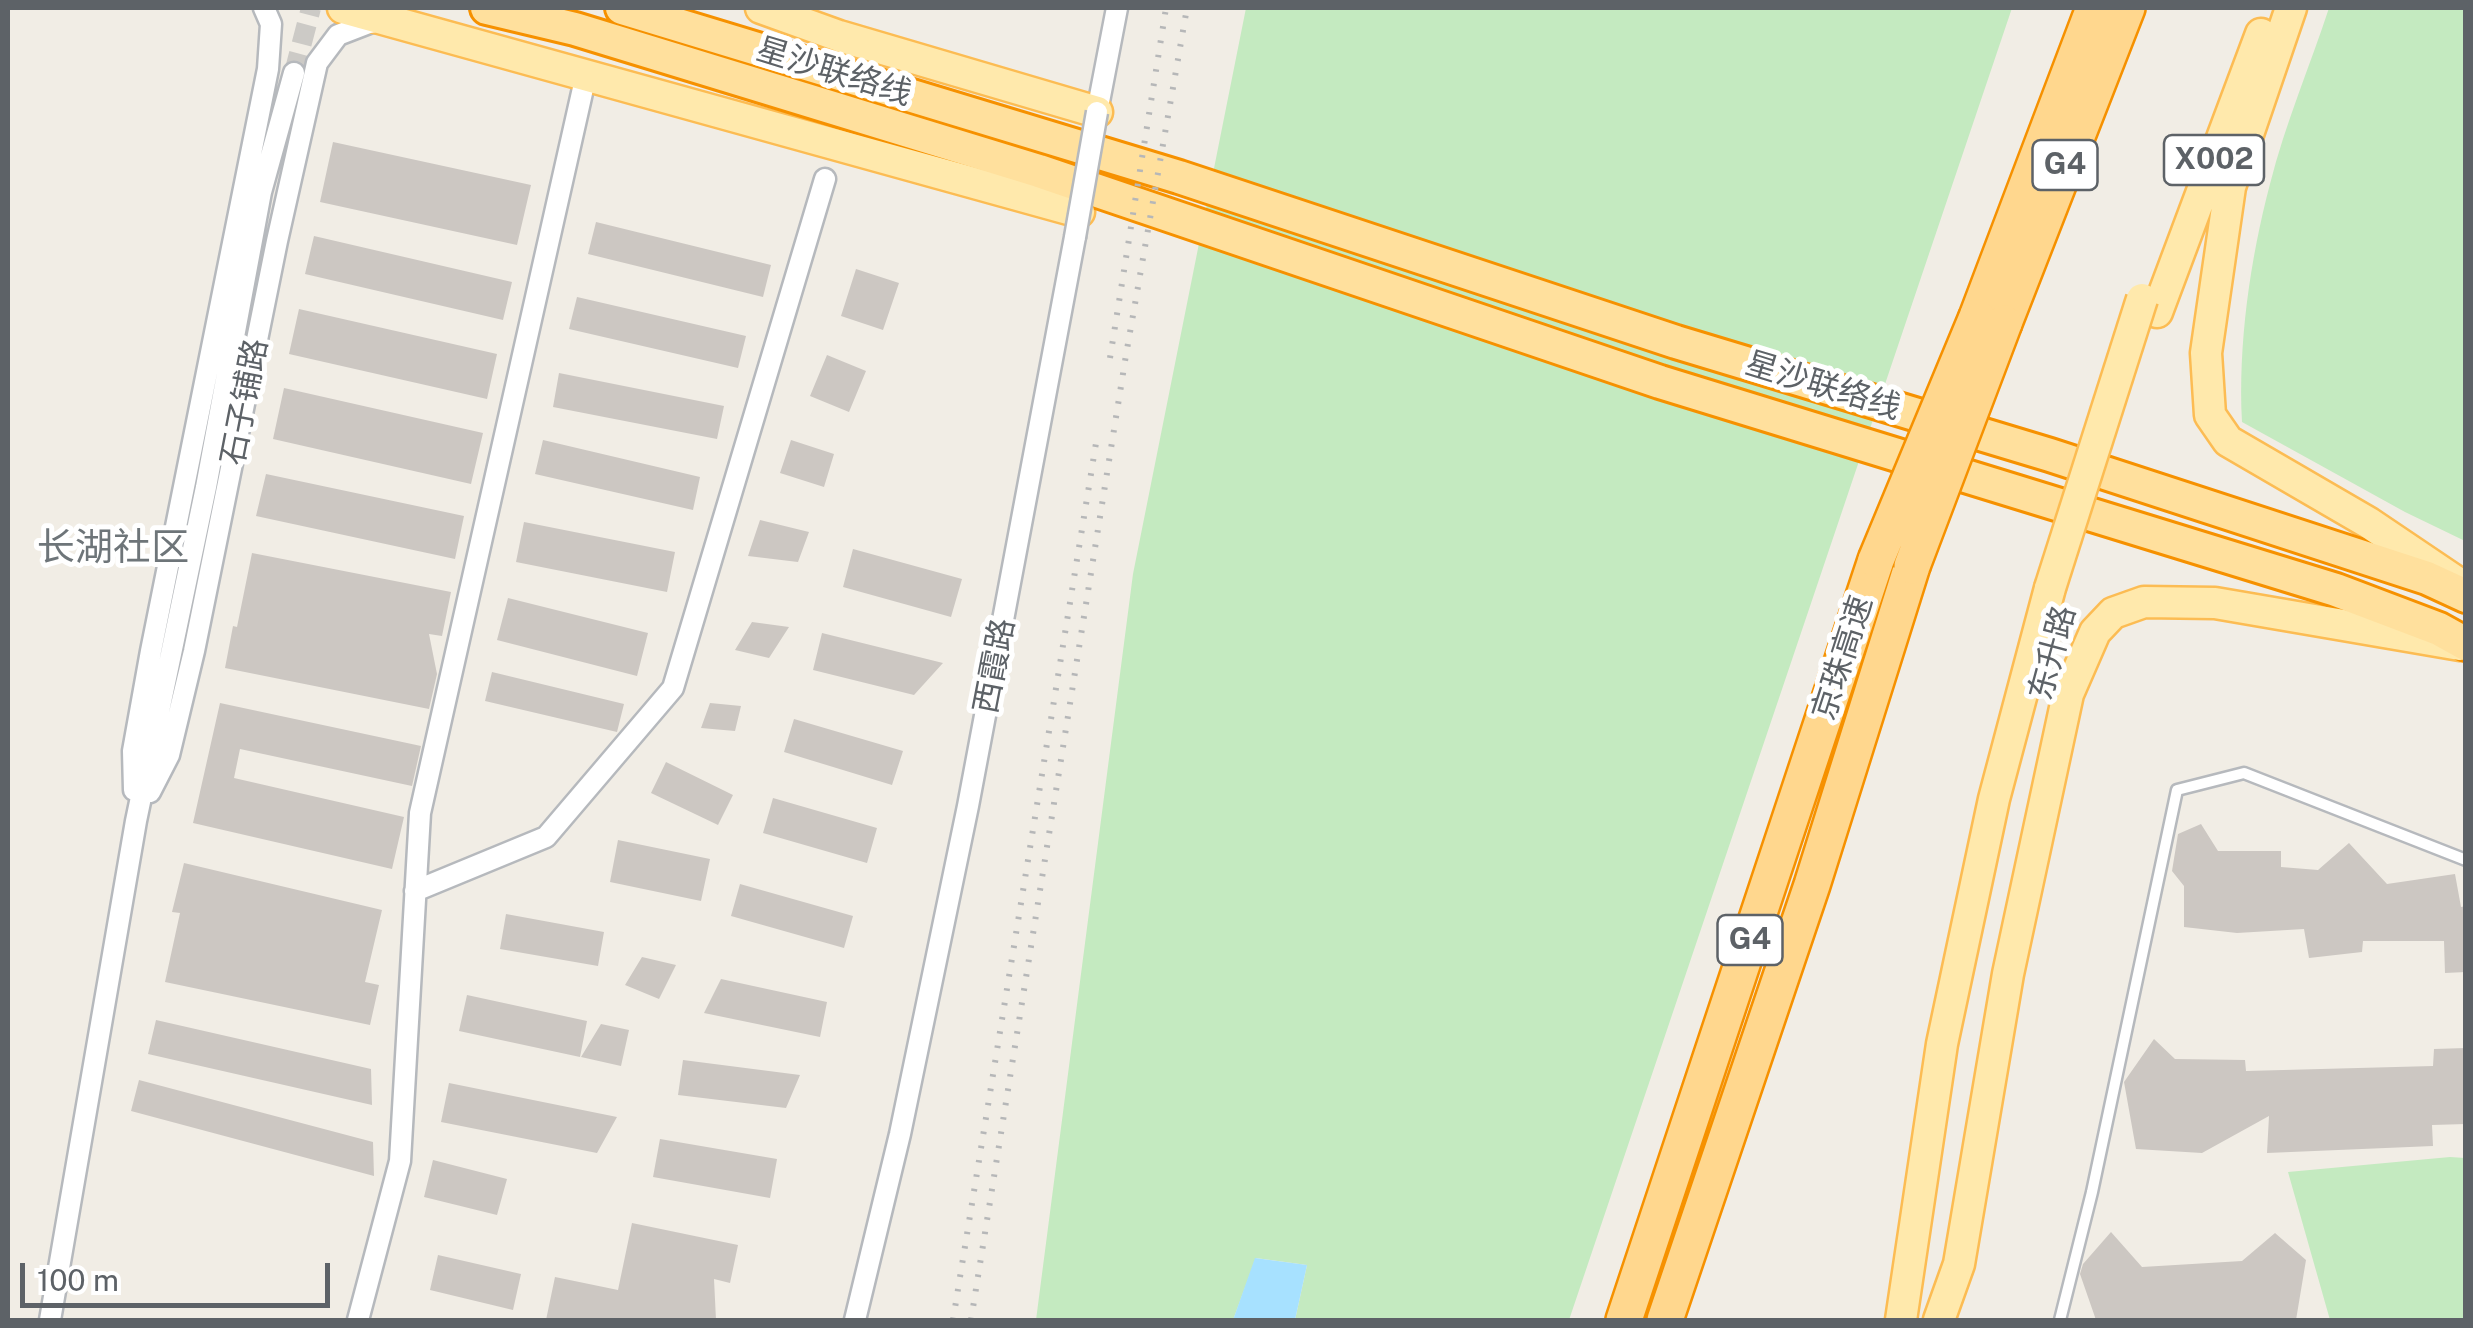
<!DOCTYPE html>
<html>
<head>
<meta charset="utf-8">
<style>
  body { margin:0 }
  #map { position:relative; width:2473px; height:1328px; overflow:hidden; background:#f1ede5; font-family:"Public Sans",sans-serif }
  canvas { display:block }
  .frame { position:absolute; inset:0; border:10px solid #5d6267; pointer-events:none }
  .scale { position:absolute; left:20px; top:1263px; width:310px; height:45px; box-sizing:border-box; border:5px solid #5d6267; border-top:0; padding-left:12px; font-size:30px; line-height:35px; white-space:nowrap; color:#5d6267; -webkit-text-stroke:8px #fff; paint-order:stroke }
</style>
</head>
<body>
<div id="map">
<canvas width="2473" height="1328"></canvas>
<div class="frame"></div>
<div class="scale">100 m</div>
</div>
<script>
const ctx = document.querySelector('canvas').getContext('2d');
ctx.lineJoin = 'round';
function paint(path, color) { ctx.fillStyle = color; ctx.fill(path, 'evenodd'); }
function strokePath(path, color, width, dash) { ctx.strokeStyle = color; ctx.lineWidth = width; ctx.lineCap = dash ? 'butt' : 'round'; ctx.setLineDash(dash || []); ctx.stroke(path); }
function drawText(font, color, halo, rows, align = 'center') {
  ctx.font = font + ' "Public Sans","Noto Sans SC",sans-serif'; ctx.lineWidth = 10; ctx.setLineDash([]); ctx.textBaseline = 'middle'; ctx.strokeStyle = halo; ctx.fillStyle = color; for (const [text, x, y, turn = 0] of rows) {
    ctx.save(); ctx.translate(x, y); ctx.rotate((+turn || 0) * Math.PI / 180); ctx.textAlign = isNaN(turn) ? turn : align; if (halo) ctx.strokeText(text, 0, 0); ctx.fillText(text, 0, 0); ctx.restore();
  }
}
paint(new Path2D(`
  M1246 8H2012L1569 1320H1295L1307 1265 1256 1258 1233 1320H1036L1133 574Z
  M2329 8H2465V541L2405 512 2242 422C2238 344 2250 260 2270 184 2285 124 2310 66 2329 8Z
  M2450 1157 2465 1158V1320H2330L2288 1172Z`), '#c4eac0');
paint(new Path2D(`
  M1255 1258 1307 1265 1295 1320H1233Z`), '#a7e1ff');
paint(new Path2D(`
  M333 142 531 185 517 245 320 202Z
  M596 222 771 265 763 297 588 254Z
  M314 236 512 282 503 320 305 274Z
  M856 269 899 283 883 330 841 316Z
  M577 297 746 336 738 368 569 329Z
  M299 309 497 354 487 399 289 354Z
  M827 355 866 371 849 412 810 396Z
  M559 373 724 406 717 439 553 407Z
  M284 388 483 433 471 484 273 439Z
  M543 440 700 477 693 510 535 474Z
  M791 440 834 454 824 487 780 473Z
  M266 474 464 516 455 559 256 516Z
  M760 520 809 532 798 562 748 556Z
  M524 522 675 552 667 592 516 562Z
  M853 549 962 579 951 617 843 587Z
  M252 553 451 592 442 636 429 634 437 674 429 709 225 668 233 626 237 627Z
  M508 598 648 633 637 676 497 640Z
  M752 622 789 627 769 658 735 650Z
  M822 633 943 663 914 695 813 670Z
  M492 672 624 704 617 732 485 701Z
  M220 703 421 746 412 786 240 749 234 778 404 817 392 869 193 823Z
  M710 703 741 706 735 731 701 728Z
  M794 719 903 751 892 785 784 752Z
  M666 762 733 795 718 825 651 793Z
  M773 798 877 828 867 863 763 833Z
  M2201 824 2218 851H2281V867L2318 870 2349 843 2387 884 2455 874 2461 907 2466 906V972L2445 973 2444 941H2363L2362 952 2309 958 2304 929 2237 933 2184 927V886L2172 871 2178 834Z
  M618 840 710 859 701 901 610 882Z
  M184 863 382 910 365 982 379 985 370 1025 165 982 180 913 172 912Z
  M740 884 853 916 844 948 731 916Z
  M506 914 604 932 598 966 500 949Z
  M642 957 676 965 659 999 625 985Z
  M721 979 827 1002 820 1037 704 1013Z
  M467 995 587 1021 580 1057 459 1031Z
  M156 1020 371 1069 372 1105 148 1054Z
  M601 1024 629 1030 621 1066 581 1057Z
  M2154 1039 2175 1059 2245 1060 2246 1071 2433 1066 2434 1049 2466 1048V1124L2432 1125 2433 1146 2267 1153 2269 1116 2202 1153 2136 1149 2124 1082Z
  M683 1060 800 1075 786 1108 678 1095Z
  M139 1080 373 1142 374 1176 131 1111Z
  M449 1083 617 1117 597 1153 441 1122Z
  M660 1139 777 1159 770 1198 653 1177Z
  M433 1160 507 1179 497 1215 424 1197Z
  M632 1223 738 1245 730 1283 714 1279 716 1320H546L555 1277 618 1290Z
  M2111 1232 2142 1267 2242 1261 2275 1233 2306 1260 2296 1320H2096L2080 1274 2083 1264Z
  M438 1255 521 1274 513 1310 430 1290Z`), '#ccc7c2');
strokePath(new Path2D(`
  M294 73 311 8`), '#cccac6', 20, [20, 10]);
const service = new Path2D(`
  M2060 1320 2092 1192 2177 790 2244 773 2466 860`);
const minor = new Path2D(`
  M1097 112 1117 8
  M134 790 133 751 151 651 268 69 271 24 264 8
  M150 792 169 755 194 651 277 241 317 63 338 35 369 23 382 21
  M415 891 546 837 673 688 825 179
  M50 1320 136 821 206 487 261 192 294 73
  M358 1320 400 1161 420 813 586 75
  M855 1320 900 1134 968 806 1075 237`);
const primary = new Path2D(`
  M343 8 1079 212
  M761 8 839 36 1097 112
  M2291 8 2230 187 2206 353 2210 415 2228 441 2369 523 2455 581
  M2157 312 2261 34
  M1901 1320 1942 1044 1994 799 2050 588
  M1939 1320 1959 1264 2008 974 2068 694 2095 632 2113 613 2144 602 2215 603 2460 645`);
const trunk = new Path2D(`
  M487 8 575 29 1039 171 1660 382 2336 590 2439 629 2466 644
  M622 8 1179 177 1676 342 2050 455 2427 578 2466 596`);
const motorway = new Path2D(`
  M1977 317 2094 8
  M2004 323 2127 8
  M1624 1320 1876 560
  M1665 1320 1812 885 1912 566`);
strokePath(service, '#b6b9bd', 15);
strokePath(minor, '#b6b9bd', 25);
strokePath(primary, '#fcbc53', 35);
strokePath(trunk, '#f69100', 38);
strokePath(motorway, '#f69100', 40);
strokePath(service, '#fff', 10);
strokePath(minor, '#fff', 20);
strokePath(primary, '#ffe9ac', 30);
strokePath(trunk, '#ffe09d', 32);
strokePath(motorway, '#ffd78e', 35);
strokePath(new Path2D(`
  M1110 358 1166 8
  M953 1320 1097 437
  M971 1320 1126 355 1187 8`), '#b6b7b8', 6, [2.5, 12]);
const minorBridge = new Path2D(`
  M1075 237 1097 112`);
const primaryBridge = new Path2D(`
  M2050 588 2142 299`);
const motorwayBridge = new Path2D(`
  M1876 560 1977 317
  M1912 566 2004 323`);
strokePath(minorBridge, '#b6b9bd', 25, []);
strokePath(primaryBridge, '#fcbc53', 35, []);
strokePath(motorwayBridge, '#f69100', 40, []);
strokePath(minorBridge, '#fff', 20);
strokePath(primaryBridge, '#ffe9ac', 30);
strokePath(motorwayBridge, '#ffd78e', 35);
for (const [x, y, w] of [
  [2214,160,100],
  [2065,165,65],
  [1750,940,65]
]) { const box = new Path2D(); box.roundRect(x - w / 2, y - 25, w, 50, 8); ctx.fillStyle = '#fff'; ctx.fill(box); strokePath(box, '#5d6267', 2.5); }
drawText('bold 30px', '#5d6267', null, [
  ["X002",2214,160],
  ["G4",2065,165],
  ["G4",1750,940]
]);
drawText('32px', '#5d6267', '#fff', [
  ["星沙联络线",834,72,17],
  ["星沙联络线",1823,386,17],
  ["石子铺路",245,402,-79],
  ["东升路",2053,653,-75],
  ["京珠高速",1843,658,-72],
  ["西霞路",995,666,-79]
]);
drawText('38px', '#6e7579', '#fff', [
  ["长湖社区",113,548]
]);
</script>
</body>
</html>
